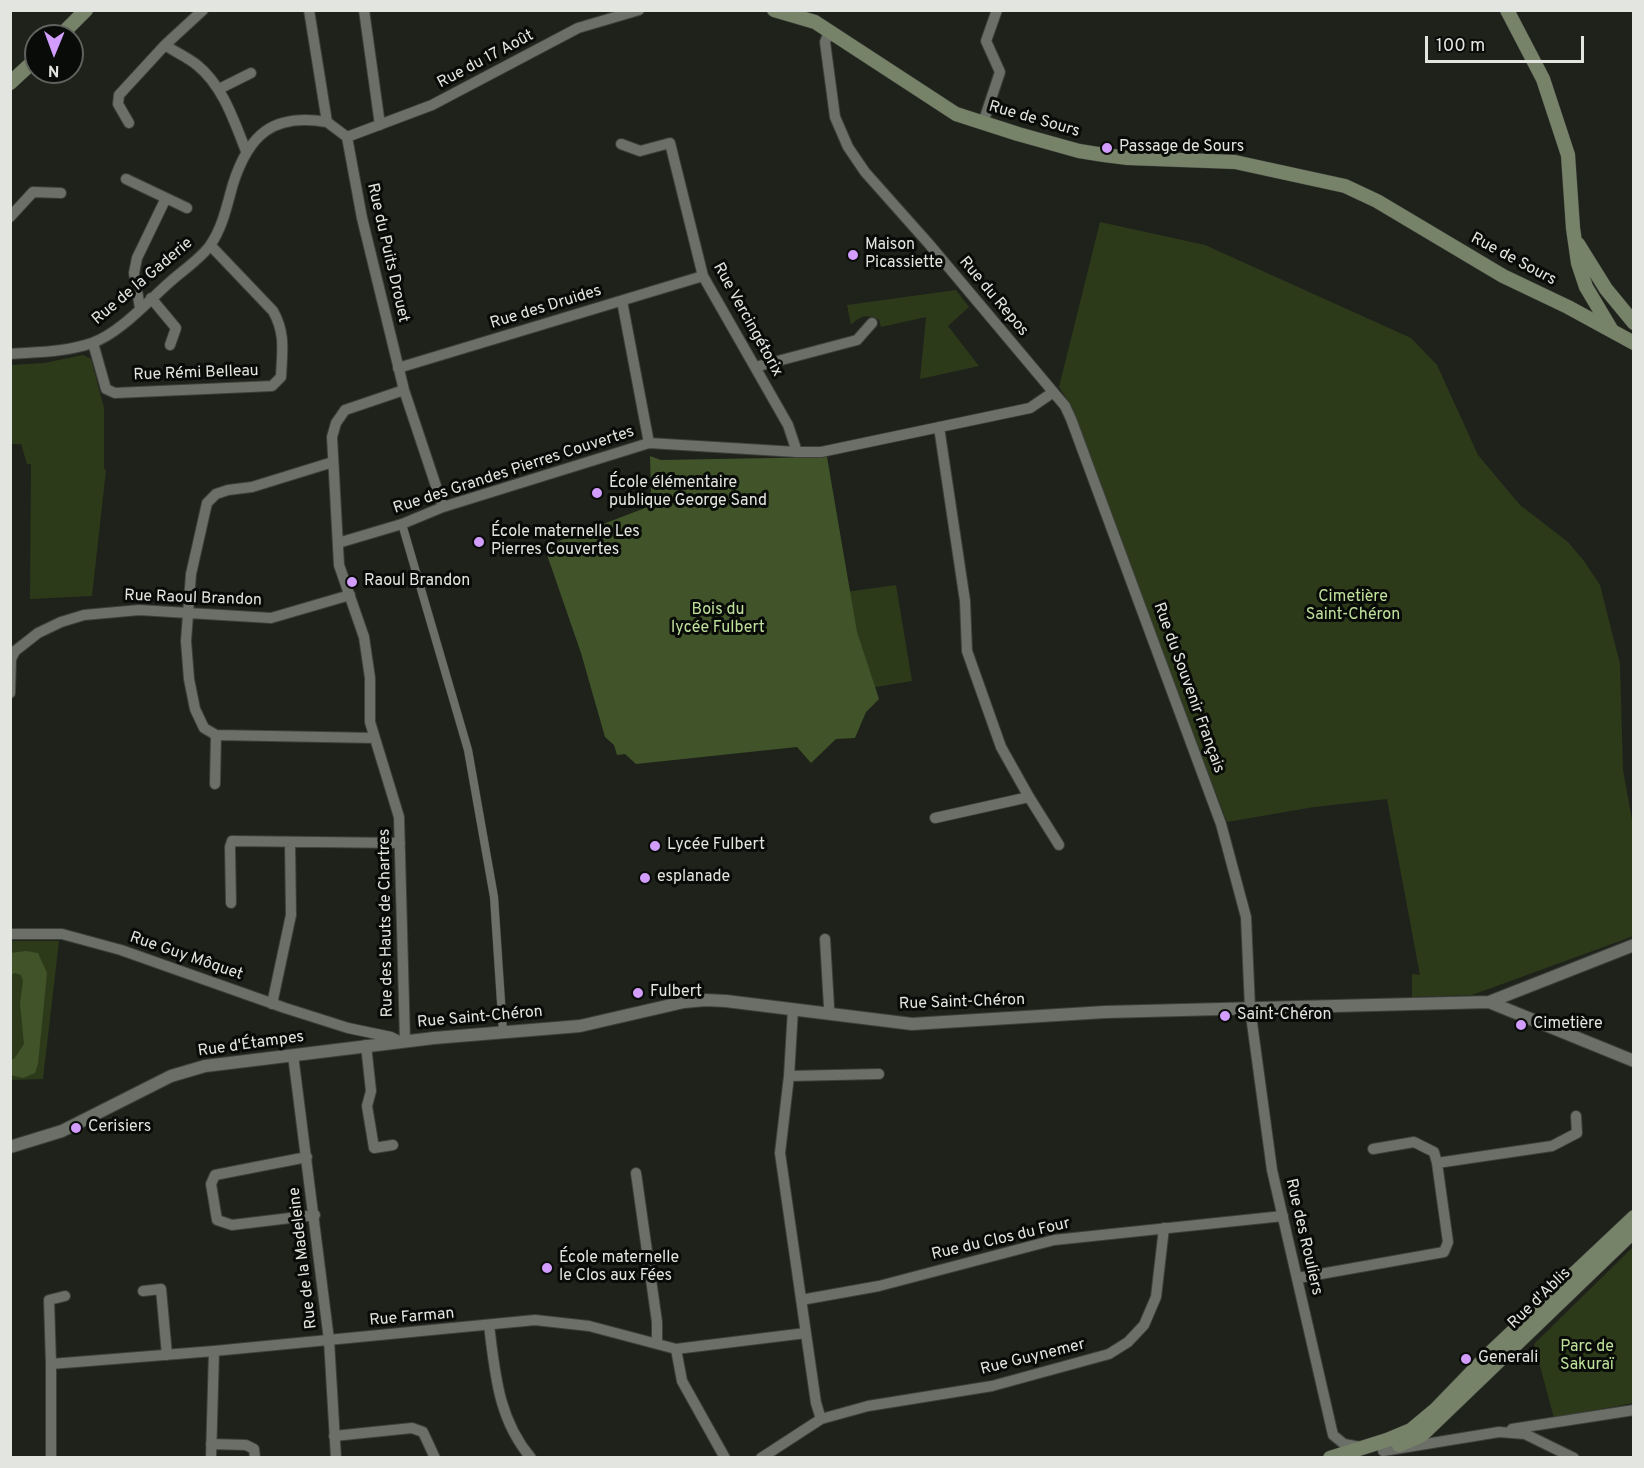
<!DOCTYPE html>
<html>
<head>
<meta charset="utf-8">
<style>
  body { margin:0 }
  #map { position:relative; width:1644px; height:1468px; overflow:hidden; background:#1e221b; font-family:Overpass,sans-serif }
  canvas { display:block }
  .frame { position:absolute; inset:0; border:12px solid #e2e5e0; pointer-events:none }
  .north { position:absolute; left:24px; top:24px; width:60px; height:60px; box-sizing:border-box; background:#090b08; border:2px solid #60625e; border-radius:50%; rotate:181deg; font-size:16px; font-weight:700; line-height:24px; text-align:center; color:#e2e5e0 }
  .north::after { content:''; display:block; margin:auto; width:21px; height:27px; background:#d29dfd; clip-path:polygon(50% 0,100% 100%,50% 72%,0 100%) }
  .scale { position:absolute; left:1425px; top:36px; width:159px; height:27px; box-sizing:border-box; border:3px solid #e2e5e0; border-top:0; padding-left:8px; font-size:18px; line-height:21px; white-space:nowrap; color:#e2e5e0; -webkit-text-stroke:4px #090b08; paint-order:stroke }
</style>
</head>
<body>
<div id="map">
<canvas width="1644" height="1468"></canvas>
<div class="frame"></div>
<div class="north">N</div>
<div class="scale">100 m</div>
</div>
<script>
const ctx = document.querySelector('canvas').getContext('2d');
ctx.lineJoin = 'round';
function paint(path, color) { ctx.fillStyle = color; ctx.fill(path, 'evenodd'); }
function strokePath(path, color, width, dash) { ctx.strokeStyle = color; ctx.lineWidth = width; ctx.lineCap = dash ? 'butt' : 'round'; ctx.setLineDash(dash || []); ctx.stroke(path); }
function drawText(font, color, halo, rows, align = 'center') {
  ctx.font = font + ' Overpass,sans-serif'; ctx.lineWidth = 6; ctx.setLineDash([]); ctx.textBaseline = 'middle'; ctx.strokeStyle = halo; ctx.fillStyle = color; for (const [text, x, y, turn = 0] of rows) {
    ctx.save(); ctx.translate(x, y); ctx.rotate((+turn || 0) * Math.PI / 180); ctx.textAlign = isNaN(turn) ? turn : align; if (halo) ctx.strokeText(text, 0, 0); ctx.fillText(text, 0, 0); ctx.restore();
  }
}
paint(new Path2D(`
  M1100 222 1205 245 1411 338 1437 365 1478 455 1520 505 1568 542 1584 561 1600 585 1620 664 1623 770 1634 831V931L1631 937 1472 995 1412 997V974L1420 975 1387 799 1314 807 1227 822 1143 603 1072 407 1059 387Z
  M956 290 969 307 948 326 979 366 920 379 926 317 881 327 879 320C867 314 861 315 851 325L847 305Z
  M83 355 91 359 104 408V469L106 470 92 596 30 599 31 464H27L21 444H11V365L44 363Z
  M896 585 912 681 864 689 846 592Z
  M10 941H59L43 1079 11 1080Z
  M1633 1247 1634 1338 1632 1339 1634 1346 1633 1403 1554 1418 1534 1344Z`), '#2c3a1a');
paint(new Path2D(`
  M650 456 661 460 827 457 857 632 879 699 866 712 855 738 836 739 811 763 797 747 636 764 625 754 617 755 614 745 605 737 581 653 545 549 552 547 551 544 645 508 651 491Z
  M26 951 38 953 47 973 38 1064 35 1073 23 1078 11 1075V1059H14L24 1044 20 1003 23 981 21 975 15 973 11 975 10 953Z`), '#405329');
const pedestrian = new Path2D(`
  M402 524 468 750 494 897 503 1032`);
const minor = new Path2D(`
  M309 10 327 122 347 137 362 218 404 390 443 507
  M364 10 380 125
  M829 32 825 42 835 117 848 147 865 172 929 244 1065 406 1071 419 1221 824 1246 917 1250 1008 1272 1170 1333 1435 1344 1444 1360 1447
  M165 45C175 52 187 57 197 65 223 86 234 121 246 151
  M219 89 251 73
  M129 123 118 104 119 95 165 45 203 10
  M983 123 1000 72 986 41 997 10
  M347 137 432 105 578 28 639 10
  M621 144 640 151 670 143 703 276 788 425 797 452
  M126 179 166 198 137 258 134 273 140 308
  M166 198 187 208
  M10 217 33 192 61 193
  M151 298 176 328 170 345
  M622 301 649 443
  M93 343 106 389 115 393 272 386 281 377C282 352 286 334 273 311L211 246
  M10 354C37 352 66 352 92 343 120 333 148 301 171 281 182 271 203 257 211 244 223 226 227 205 233 184 249 134 273 113 327 122
  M755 367 857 340 872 323
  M398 368 703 276
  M404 390 345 410 336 423 332 437 339 565 364 637 370 678V722L399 817 405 1041
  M939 427 965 601 967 651 1001 747 1029 797 1059 845
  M338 543 402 524 443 507 649 443 797 452H821L1030 408 1052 393
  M10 693 11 659 15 651 38 633 61 622 84 615 139 610 271 618 350 595
  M216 735 375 738
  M215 784 216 735 204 728 195 709 189 679 186 641 191 574 207 503 216 494 228 490 252 487 333 462
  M935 818 1029 797
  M231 903 230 847 232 841 400 843
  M10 934H62L121 950 285 1008 348 1028 391 1037 401 1042
  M825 939 829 1007 828 1014
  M272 1004 291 915 290 842
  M793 1009 789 1076 780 1153 816 1403 821 1419
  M366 1045 371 1091 367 1106 374 1148 393 1145
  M293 1055 329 1340 336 1458
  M789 1076 879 1074
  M1373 1149 1414 1142 1434 1152 1437 1163
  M307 1157 215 1175 211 1184 217 1220 232 1225 315 1215
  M636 1173 657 1322V1343
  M1298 1278 1444 1252 1448 1242 1437 1163 1552 1146 1577 1133 1576 1116
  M143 1291 161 1289 167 1355
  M801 1300 879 1286 1054 1240 1283 1216
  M489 1325C495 1373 498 1419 531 1458
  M676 1349 682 1381 725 1458
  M51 1364 49 1300 65 1296
  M1512 1429 1634 1410
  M334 1436 412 1428 423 1432 435 1458
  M211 1444 246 1445 254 1449 255 1458
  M1383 1451 1499 1432 1525 1434 1574 1458
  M51 1458V1364L214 1351 535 1320 589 1326 676 1349 806 1333
  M211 1458 214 1351
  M761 1458 821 1419 868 1406 992 1386 1109 1354 1128 1342 1144 1325 1156 1297 1164 1228`);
const tertiary = new Path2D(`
  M1489 1002 1634 1061
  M10 1147 62 1131 171 1076 205 1066 434 1038 580 1026 684 1002 705 1000 726 1001 912 1024 1105 1012 1489 1002 1634 945`);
const secondary = new Path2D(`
  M774 10 815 22 956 114 1018 134 1079 151 1104 155 1128 158 1235 162 1345 186 1377 201 1503 276 1568 307 1634 343
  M1507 10 1543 79 1568 155 1573 228 1578 263 1586 287 1611 329
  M60 36 86 10
  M10 83 36 59
  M1578 244 1606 289 1634 323
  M1399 1445 1422 1435 1634 1231
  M1330 1458 1387 1440 1411 1430 1435 1410 1492 1351 1634 1217`);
strokePath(pedestrian, '#3c3f3a', 9);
strokePath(minor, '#3c3f3a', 12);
strokePath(tertiary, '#3c3f3a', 14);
strokePath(secondary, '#3c3f3a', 15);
strokePath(pedestrian, '#6b6f67', 8);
strokePath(minor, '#6b6f67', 10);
strokePath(tertiary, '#6b6f67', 12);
strokePath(secondary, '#768368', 14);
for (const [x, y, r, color] of [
  [1107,148,6,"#d29dfd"],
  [853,255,6,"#d29dfd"],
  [597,493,6,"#d29dfd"],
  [479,542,6,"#d29dfd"],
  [352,582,6,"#d29dfd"],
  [655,846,6,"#d29dfd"],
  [645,878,6,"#d29dfd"],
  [638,993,6,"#d29dfd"],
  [1225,1016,6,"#d29dfd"],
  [1521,1025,6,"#d29dfd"],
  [76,1128,6,"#d29dfd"],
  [547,1268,6,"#d29dfd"],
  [1466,1359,6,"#d29dfd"]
]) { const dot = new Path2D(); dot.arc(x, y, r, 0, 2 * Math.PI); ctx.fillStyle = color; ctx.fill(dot); strokePath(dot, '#090b08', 2); }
drawText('16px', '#e2e5e0', '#090b08', [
  ["Rue du 17 Août",486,60,-28],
  ["Rue de Sours",1034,120,16],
  ["Rue du Puits Drouet",387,253,77],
  ["Rue de Sours",1513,260,28],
  ["Rue de la Gaderie",143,282,-40],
  ["Rue du Repos",993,297,50],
  ["Rue des Druides",546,308,-17],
  ["Rue Vercingétorix",747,320,61],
  ["Rue Rémi Belleau",196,374,-2],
  ["Rue des Grandes Pierres Couvertes",514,471,-18],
  ["Rue Raoul Brandon",193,599,2],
  ["Rue du Souvenir Français",1188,688,70],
  ["Rue des Hauts de Chartres",387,923,-91],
  ["Rue Guy Môquet",186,957,19],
  ["Rue Saint-Chéron",962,1003,-2],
  ["Rue Saint-Chéron",480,1018,-5],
  ["Rue d'Étampes",251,1045,-8],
  ["Rue des Rouliers",1303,1237,77],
  ["Rue du Clos du Four",1001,1240,-13],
  ["Rue de la Madeleine",304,1258,-97],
  ["Rue d'Ablis",1540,1299,-44],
  ["Rue Farman",412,1318,-5],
  ["Rue Guynemer",1033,1358,-14]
]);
drawText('16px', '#e2e5e0', '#090b08', [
  ["Passage de Sours",1119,148],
  ["Maison",865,246],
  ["Picassiette",865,264],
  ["École élémentaire",609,484],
  ["publique George Sand",609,502],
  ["École maternelle Les",491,533],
  ["Pierres Couvertes",491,551],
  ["Raoul Brandon",364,582],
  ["Lycée Fulbert",667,846],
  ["esplanade",657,878],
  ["Fulbert",650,993],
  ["Saint-Chéron",1237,1016],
  ["Cimetière",1533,1025],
  ["Cerisiers",88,1128],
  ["École maternelle",559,1259],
  ["le Clos aux Fées",559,1277],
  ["Generali",1478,1359]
], 'left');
drawText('16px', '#bfe19b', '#090b08', [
  ["Cimetière",1353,598],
  ["Saint-Chéron",1353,616],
  ["Bois du",718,611],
  ["lycée Fulbert",718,629],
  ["Parc de",1587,1348],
  ["Sakuraï",1587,1366]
]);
</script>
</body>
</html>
